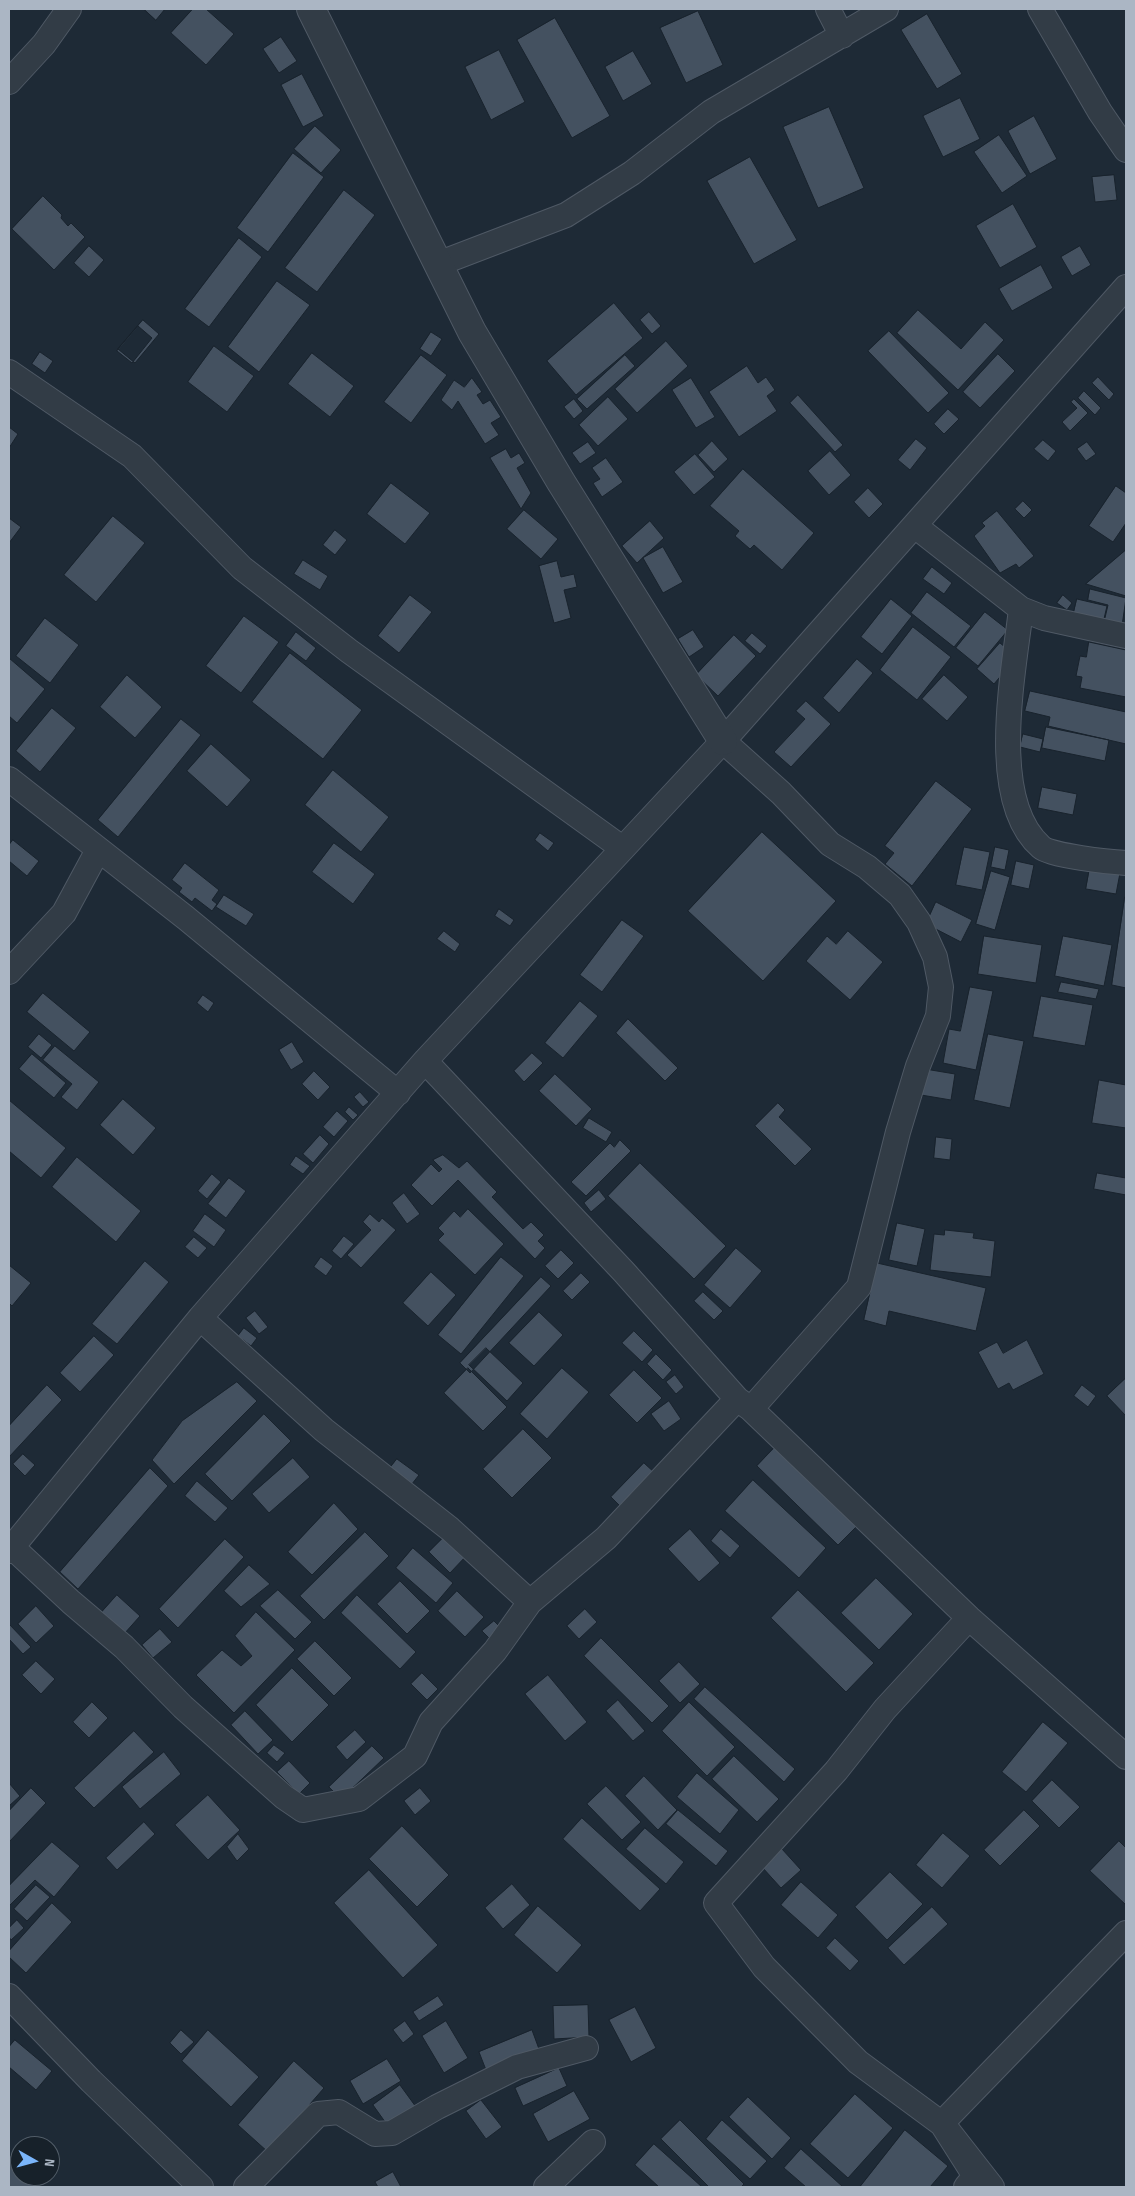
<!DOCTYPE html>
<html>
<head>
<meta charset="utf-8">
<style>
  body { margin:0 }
  #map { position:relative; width:1135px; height:2196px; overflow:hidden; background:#1e2a36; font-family:"Sofia Sans Condensed",sans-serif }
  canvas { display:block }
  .frame { position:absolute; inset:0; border:10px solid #abb6c4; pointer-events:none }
  .north { position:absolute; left:10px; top:2136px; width:50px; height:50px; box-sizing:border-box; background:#17212a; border:1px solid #525d68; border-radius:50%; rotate:97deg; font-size:14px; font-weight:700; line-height:20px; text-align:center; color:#abb6c4 }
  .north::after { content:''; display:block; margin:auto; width:18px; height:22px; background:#7ab5fa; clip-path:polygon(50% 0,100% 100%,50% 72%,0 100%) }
</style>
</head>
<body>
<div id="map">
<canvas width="1135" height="2196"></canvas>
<div class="frame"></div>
<div class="north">N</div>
</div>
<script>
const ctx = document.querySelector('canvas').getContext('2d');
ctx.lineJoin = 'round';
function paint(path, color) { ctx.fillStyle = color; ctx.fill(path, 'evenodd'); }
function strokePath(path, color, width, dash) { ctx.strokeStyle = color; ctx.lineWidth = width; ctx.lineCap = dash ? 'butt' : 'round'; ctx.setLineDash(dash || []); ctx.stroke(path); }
const building = new Path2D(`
  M144 9H165L156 20Z
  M193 9H206L234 34 206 65 171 33Z
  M698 11 723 65 686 83 660 28Z
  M927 14 962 74 937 89 901 30Z
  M555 18 610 116 572 138 517 40Z
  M281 37 297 61 279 73 263 49Z
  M499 50 525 102 491 120 465 67Z
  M633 51 652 84 623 101 605 67Z
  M302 74 324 116 303 127 281 85Z
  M960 98 980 139 943 157 923 116Z
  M829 107 864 188 818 208 783 127Z
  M1034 116 1057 159 1030 174 1008 131Z
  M315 126 341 150 321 173 294 149Z
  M999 135 1027 176 1002 193 974 152Z
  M293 153 324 177 268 252 237 228Z
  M750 157 797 240 754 264 707 181Z
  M1114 175 1117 200 1095 202 1092 177Z
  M344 190 375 215 317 292 285 268Z
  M43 196 62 215 61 218 68 226 71 223 85 237 54 270 12 229Z
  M1013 204 1037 247 1000 268 976 226Z
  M239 238 262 257 209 327 185 309Z
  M89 246 104 260 89 277 74 263Z
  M1080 246 1091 265 1072 276 1061 257Z
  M1041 265 1053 288 1012 311 999 289Z
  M277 281 310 305 259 372 228 347Z
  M614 303 643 338 576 395 547 361Z
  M918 310 961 349 985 322 1004 340 958 390 897 333Z
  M649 312 661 326 652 334 640 320Z
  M143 320 159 334 135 363 118 349Z
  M138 326 152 338 132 363 117 351Z
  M889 331 949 393 928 413 868 351Z
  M431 332 442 339 431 356 420 349Z
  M666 341 688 366 637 413 615 389Z
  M214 346 254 376 227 412 188 382Z
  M40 352 53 361 45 373 32 364Z
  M312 353 354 386 330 417 288 384Z
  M998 354 1015 371 980 408 963 392Z
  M421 355 447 375 411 423 384 402Z
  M625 355 635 366 587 409 577 399Z
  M747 366 758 383 766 377 775 390 767 396 777 411 739 437 709 392Z
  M1098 377 1114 394 1109 400 1092 383Z
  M472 378 482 392 477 395 483 404 490 400 501 417 491 423 499 435 485 444 458 401 452 410 441 400 454 380 464 387Z
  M691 378 715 417 696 428 672 390Z
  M1084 391 1101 408 1095 415 1078 398Z
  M798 395 843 445 835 452 790 403Z
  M608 397 628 419 598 446 579 425Z
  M574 399 583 411 574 419 564 407Z
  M1074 399 1088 413 1070 431 1062 422 1077 408 1071 402Z
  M948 409 959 419 944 434 934 424Z
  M9 427 18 434 9 448Z
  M916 439 927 448 910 470 898 460Z
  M1043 440 1056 451 1048 461 1034 449Z
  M712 441 728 459 714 472 698 455Z
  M588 442 596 453 580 464 572 453Z
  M1087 442 1096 454 1086 461 1077 449Z
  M506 449 511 458 519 453 525 463 517 468 531 493 521 509 490 458Z
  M830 451 851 475 829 495 808 471Z
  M695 454 715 477 694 495 674 472Z
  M606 458 623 482 602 497 593 483 600 479 592 468Z
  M743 469 814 533 782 570 754 545 750 549 735 536 739 531 710 506Z
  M391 483 430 513 405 544 367 514Z
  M1116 486 1126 493V523L1113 542 1089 526Z
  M868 488 883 504 869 518 854 502Z
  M1023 501 1032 510 1024 518 1015 509Z
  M524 510 558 539 541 559 507 529Z
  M997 511 1034 556 1019 568 1016 564 1000 573 974 536 985 526 982 523Z
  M113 516 145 543 96 602 64 575Z
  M9 518 21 527 9 543Z
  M650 521 664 538 637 563 622 546Z
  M335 530 347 540 335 555 323 545Z
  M663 547 683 582 663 593 643 558Z
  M1126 550V596L1086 584Z
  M303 560 328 576 320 590 294 574Z
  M557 561 561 577 574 574 577 587 564 590 571 618 554 623 539 566Z
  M932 567 952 583 944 594 923 579Z
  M1090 589 1126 598 1122 626 1104 622 1108 605 1088 600Z
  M927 592 971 626 954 647 911 613Z
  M410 595 432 612 399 653 378 636Z
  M1063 595 1072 603 1067 610 1057 603Z
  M891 599 912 616 882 654 861 637Z
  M1077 599 1107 606 1103 623 1073 616Z
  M985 612 1008 630 978 666 956 648Z
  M244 616 279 642 241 693 206 666Z
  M45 618 79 645 50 683 16 656Z
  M913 627 951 657 917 700 880 670Z
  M693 630 704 647 689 657 678 639Z
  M296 632 316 648 306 661 286 646Z
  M752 633 767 646 760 654 745 641Z
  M734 635 756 656 718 696 696 675Z
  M1089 642 1126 650V697L1080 688 1082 677 1076 676 1080 656 1086 657Z
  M1000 643 1011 652 1009 666 994 684 977 669Z
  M290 653 362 710 323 759 252 702Z
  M9 658 45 689 17 723 9 716Z
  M857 659 873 673 839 713 823 698Z
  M127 675 162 707 135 738 100 707Z
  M944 675 968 697 947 721 922 699Z
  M1030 691 1126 712V744L1048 726 1050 717 1025 711Z
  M806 701 831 724 791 767 774 752 805 719 796 711Z
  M52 708 76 728 40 772 16 751Z
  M181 719 201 735 118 837 98 820Z
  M1046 727 1109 740 1105 761 1042 748Z
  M1023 734 1043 739 1040 752 1020 747Z
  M211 744 251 780 227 807 187 771Z
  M333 770 389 817 361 852 305 805Z
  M936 781 972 809 912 886 885 864 894 853 885 846Z
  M1042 787 1077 794 1073 815 1038 808Z
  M762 832 836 901 763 981 688 911Z
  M540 833 554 843 548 851 535 840Z
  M13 840 39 861 27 876 9 861V845Z
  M334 843 375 874 353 904 312 872Z
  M964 847 990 852 982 890 956 885Z
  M995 847 1009 850 1005 870 991 867Z
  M1016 861 1034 865 1029 889 1011 885Z
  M185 863 219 890 212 900 217 904 212 911 195 898 192 902 179 892 182 888 172 880Z
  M1090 867 1120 873 1116 894 1086 889Z
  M991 871 1010 877 995 930 976 924Z
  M224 895 254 914 246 926 216 907Z
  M1125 897H1126V988L1112 985Z
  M936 902 972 920 961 942 926 924Z
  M499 909 514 920 510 926 495 916Z
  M622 920 644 936 602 992 580 975Z
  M444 931 460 944 455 952 437 939Z
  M848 931 883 962 850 1000 806 961 827 936 836 944Z
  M984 936 1042 945 1036 983 978 974Z
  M1063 936 1112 945 1104 986 1055 976Z
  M1061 982 1099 989 1096 999 1058 992Z
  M970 987 993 991 976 1070 943 1063 949 1029 960 1031Z
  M43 993 90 1032 74 1051 27 1012Z
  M203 995 214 1003 208 1012 197 1003Z
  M1041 996 1093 1005 1085 1046 1033 1037Z
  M580 1001 598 1016 563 1058 545 1043Z
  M628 1019 678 1068 665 1081 616 1033Z
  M39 1034 52 1045 41 1058 28 1047Z
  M988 1034 1024 1041 1010 1108 974 1100Z
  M292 1042 304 1062 291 1070 279 1050Z
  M55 1046 99 1082 77 1110 61 1097 72 1084 43 1060Z
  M532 1053 543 1063 524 1082 514 1071Z
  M32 1054 66 1083 54 1098 19 1069Z
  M925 1069 955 1074 951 1100 921 1095Z
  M314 1071 330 1087 318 1100 302 1084Z
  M555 1074 592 1109 576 1126 539 1091Z
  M1099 1080 1126 1085V1128L1092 1123Z
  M360 1092 369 1102 363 1107 354 1097Z
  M123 1099 156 1128 133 1155 100 1125Z
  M9 1100 66 1148 41 1178 9 1151Z
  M778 1103 785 1110 779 1117 812 1149 795 1166 755 1126Z
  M349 1107 358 1115 353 1120 345 1112Z
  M337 1111 348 1121 334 1137 323 1127Z
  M589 1118 612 1132 606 1142 583 1128Z
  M320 1135 329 1144 313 1163 303 1154Z
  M936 1137 952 1139 950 1160 934 1158Z
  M620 1140 631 1151 586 1196 571 1182 610 1143 614 1147Z
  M443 1155 459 1168 467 1161 497 1192 492 1197 523 1229 531 1222 544 1235 538 1241 545 1248 535 1259 458 1180 432 1206 411 1185 431 1164 439 1172 442 1169 433 1160Z
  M296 1156 310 1166 303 1174 290 1165Z
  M77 1157 141 1211 116 1242 52 1187Z
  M640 1163 726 1246 694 1279 608 1196Z
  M1097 1173 1126 1178V1195L1094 1189Z
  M212 1174 221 1182 207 1199 198 1191Z
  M229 1178 246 1191 226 1218 208 1204Z
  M599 1190 606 1199 591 1212 584 1203Z
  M404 1193 420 1214 407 1224 392 1203Z
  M468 1209 504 1244 475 1275 438 1240 444 1234 438 1228 454 1211 460 1217Z
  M205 1214 226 1230 214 1247 193 1231Z
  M370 1214 379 1222 382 1218 396 1230 361 1268 347 1255 371 1230 363 1222Z
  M897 1223 925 1229 917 1266 889 1260Z
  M945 1230 974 1233 973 1238 995 1241 991 1277 930 1270 934 1234 944 1235Z
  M344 1236 354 1244 341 1259 332 1251Z
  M194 1237 207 1248 198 1258 185 1247Z
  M736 1248 762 1271 730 1308 704 1285Z
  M561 1250 574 1263 558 1279 545 1266Z
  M321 1257 333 1266 326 1276 314 1267Z
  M501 1257 524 1276 461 1354 438 1335Z
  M145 1261 169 1282 117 1344 92 1324Z
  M877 1263 986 1288 976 1331 889 1311 886 1326 864 1320Z
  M9 1265 31 1283 12 1306 9 1303Z
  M431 1272 456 1295 428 1326 403 1303Z
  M581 1273 590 1282 572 1300 563 1291Z
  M541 1277 551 1286 470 1373 460 1363Z
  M703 1292 723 1311 714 1320 694 1301Z
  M255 1311 268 1327 259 1334 246 1318Z
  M539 1312 563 1335 534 1366 509 1343Z
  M244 1328 257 1338 251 1346 238 1336Z
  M634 1331 653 1350 642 1362 622 1343Z
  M94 1336 114 1355 80 1392 60 1373Z
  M1027 1340 1044 1374 1013 1390 1009 1383 998 1389 978 1352 997 1342 1003 1353Z
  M486 1348 523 1383 507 1401 469 1365Z
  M656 1354 672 1370 663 1380 647 1364Z
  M468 1368 507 1407 483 1431 444 1393Z
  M562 1368 589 1392 547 1439 520 1414Z
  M634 1370 662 1398 637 1423 609 1395Z
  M675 1375 684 1387 676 1394 666 1382Z
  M1126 1378V1416L1107 1396Z
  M237 1382 257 1401 174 1484 152 1460 182 1421Z
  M47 1385 62 1400 9 1457V1426Z
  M1082 1385 1096 1396 1088 1407 1074 1396Z
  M669 1401 681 1419 664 1431 651 1414Z
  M264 1414 291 1441 232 1501 205 1474Z
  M523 1429 552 1458 512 1498 483 1469Z
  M776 1446 856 1527 838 1545 757 1466Z
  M23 1454 35 1465 25 1476 13 1464Z
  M293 1458 310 1477 269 1513 252 1494Z
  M397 1459 419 1475 408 1489 386 1473Z
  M644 1463 656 1474 623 1509 611 1497Z
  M150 1468 168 1486 78 1589 60 1572Z
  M753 1480 826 1548 799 1578 725 1511Z
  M197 1481 228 1508 215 1522 185 1496Z
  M334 1503 358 1529 312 1575 288 1552Z
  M690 1529 720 1563 699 1582 668 1549Z
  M721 1529 740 1546 730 1558 711 1541Z
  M365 1532 389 1556 324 1620 300 1596Z
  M446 1535 467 1555 450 1573 429 1552Z
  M225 1539 244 1557 178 1628 159 1609Z
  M413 1548 453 1583 436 1603 396 1568Z
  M249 1565 270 1584 241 1607 224 1591Z
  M876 1578 913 1614 879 1650 841 1613Z
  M400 1581 430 1611 407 1634 377 1604Z
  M278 1590 312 1622 295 1639 260 1606Z
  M798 1590 874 1663 846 1692 771 1618Z
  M457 1591 484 1617 465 1637 438 1611Z
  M117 1595 140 1616 124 1634 101 1613Z
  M357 1595 416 1652 400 1669 341 1613Z
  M36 1606 54 1626 36 1643 18 1624Z
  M585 1609 597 1622 579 1639 567 1626Z
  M256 1612 295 1650 234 1713 196 1675 222 1650 241 1666 252 1656 235 1636Z
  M494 1621 504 1631 493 1642 482 1631Z
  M9 1624 31 1647 23 1654 9 1639Z
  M160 1629 172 1642 153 1658 142 1645Z
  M601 1638 669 1706 652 1723 584 1656Z
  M315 1641 352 1678 334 1696 297 1659Z
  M36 1661 55 1679 41 1694 22 1675Z
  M679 1662 700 1684 680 1703 659 1681Z
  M292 1668 329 1705 292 1742 256 1705Z
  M422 1673 438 1689 427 1700 411 1684Z
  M548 1675 587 1722 565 1741 525 1694Z
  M705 1687 795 1769 784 1782 694 1699Z
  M618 1700 645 1731 633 1741 606 1711Z
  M92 1702 108 1718 89 1738 73 1722Z
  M689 1702 735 1747 707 1776 662 1731Z
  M245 1711 273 1740 258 1754 231 1725Z
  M1043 1722 1068 1743 1026 1792 1002 1772Z
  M355 1730 366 1742 347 1760 336 1747Z
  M134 1731 154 1752 94 1808 74 1788Z
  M274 1745 285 1753 277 1762 267 1753Z
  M372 1746 384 1758 341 1799 329 1787Z
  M164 1752 181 1774 140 1809 122 1787Z
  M734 1756 779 1799 757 1822 712 1779Z
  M289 1761 310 1783 299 1794 277 1772Z
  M697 1773 739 1810 720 1834 677 1797Z
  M644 1776 677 1810 658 1830 625 1796Z
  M1052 1780 1080 1807 1059 1828 1032 1801Z
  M9 1783 20 1796 9 1806Z
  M606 1786 641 1822 622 1840 587 1804Z
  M31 1788 46 1803 9 1842V1811Z
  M420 1788 431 1801 415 1815 404 1801Z
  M208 1795 240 1830 208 1860 175 1825Z
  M678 1810 728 1851 716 1866 666 1824Z
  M1024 1810 1040 1826 1000 1866 984 1850Z
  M582 1818 660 1889 640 1911 563 1839Z
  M144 1822 155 1834 117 1870 106 1858Z
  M402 1826 449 1875 417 1907 369 1859Z
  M645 1828 684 1862 666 1884 626 1849Z
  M943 1833 970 1856 942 1888 916 1865Z
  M238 1834 249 1849 237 1861 227 1847Z
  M1119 1841 1126 1848V1905L1090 1871Z
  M52 1842 80 1866 54 1897 35 1880 9 1906V1886Z
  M782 1849 801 1870 781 1888 762 1867Z
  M369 1870 438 1945 403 1978 334 1903Z
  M890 1872 923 1904 887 1940 855 1907Z
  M801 1882 838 1915 818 1938 781 1905Z
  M512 1884 530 1905 503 1929 485 1908Z
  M36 1885 50 1897 27 1921 14 1909Z
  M52 1903 72 1922 26 1973 9 1957V1951Z
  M538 1906 582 1945 557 1973 514 1935Z
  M932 1907 948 1924 904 1965 888 1948Z
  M17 1920 24 1928 11 1940 9 1937V1928Z
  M835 1938 859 1961 850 1971 826 1948Z
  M438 1996 444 2005 419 2021 413 2012Z
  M588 2005 589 2037 554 2039 553 2006Z
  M635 2007 656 2048 631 2062 609 2020Z
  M405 2021 414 2034 403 2043 393 2030Z
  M446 2021 468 2058 444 2073 422 2036Z
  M181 2030 194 2042 181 2054 170 2043Z
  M208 2030 259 2077 231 2107 182 2061Z
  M532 2030 539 2049 486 2070 479 2052Z
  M15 2040 52 2071 36 2090 9 2067V2047Z
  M387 2059 401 2081 363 2104 350 2081Z
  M294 2061 324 2088 268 2152 238 2125Z
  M559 2068 567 2086 523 2106 515 2088Z
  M400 2085 416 2107 388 2126 373 2105Z
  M574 2091 590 2119 548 2142 533 2114Z
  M855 2094 893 2128 848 2178 810 2144Z
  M748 2097 791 2138 772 2159 729 2117Z
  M481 2100 502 2127 486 2139 466 2111Z
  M680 2120 744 2184 741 2187H709L661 2139Z
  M722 2120 767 2161 750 2179 706 2139Z
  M905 2130 948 2166 930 2187H860Z
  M654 2144 702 2187H659L635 2165Z
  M801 2149 843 2187H806L784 2168Z
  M9 2154 20 2167V2176H29L36 2184 32 2187H9Z
  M393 2172 401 2187H378L375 2182Z`);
paint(building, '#445160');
strokePath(building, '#19232d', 1);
const minor = new Path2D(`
  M828 9 842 36
  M1040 9 1100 112 1126 150
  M9 82 44 44 69 9
  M438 264 566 215 632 173 711 112 886 9
  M9 372 132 456 242 568 349 651 622 848
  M915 526 1021 609 1044 618 1126 636
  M1021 609C1014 672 987 800 1041 847 1051 856 1110 862 1126 863
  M723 741 781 793 830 844 867 867 900 895 919 922 935 957 941 987 938 1016 918 1066 898 1132 859 1287 751 1409
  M9 779 186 918 398 1093
  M9 972 64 913 98 850
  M425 1061 624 1272 737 1399 751 1409 969 1618 1126 1757
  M200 1318 324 1430 450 1529 530 1602 606 1538 737 1399
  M12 1547 71 1602 124 1647 183 1707 284 1797 303 1810 359 1799 415 1756 431 1722 495 1651 530 1602
  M9 1551 200 1318 425 1061 723 741 1126 287
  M9 1996 91 2081 201 2187
  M246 2187 318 2114 339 2112 375 2134 392 2133 437 2107 517 2067 586 2048
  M546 2187 593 2142
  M966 2187 975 2176 942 2124 858 2062 764 1967 716 1903 836 1771 885 1709 969 1618
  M992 2187 942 2123 1126 1933`);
const tertiary = new Path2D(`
  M311 9 472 332 561 482 723 741`);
strokePath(minor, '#4f5965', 26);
strokePath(tertiary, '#4f5965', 30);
strokePath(minor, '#323c46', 24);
strokePath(tertiary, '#323c46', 28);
</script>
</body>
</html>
